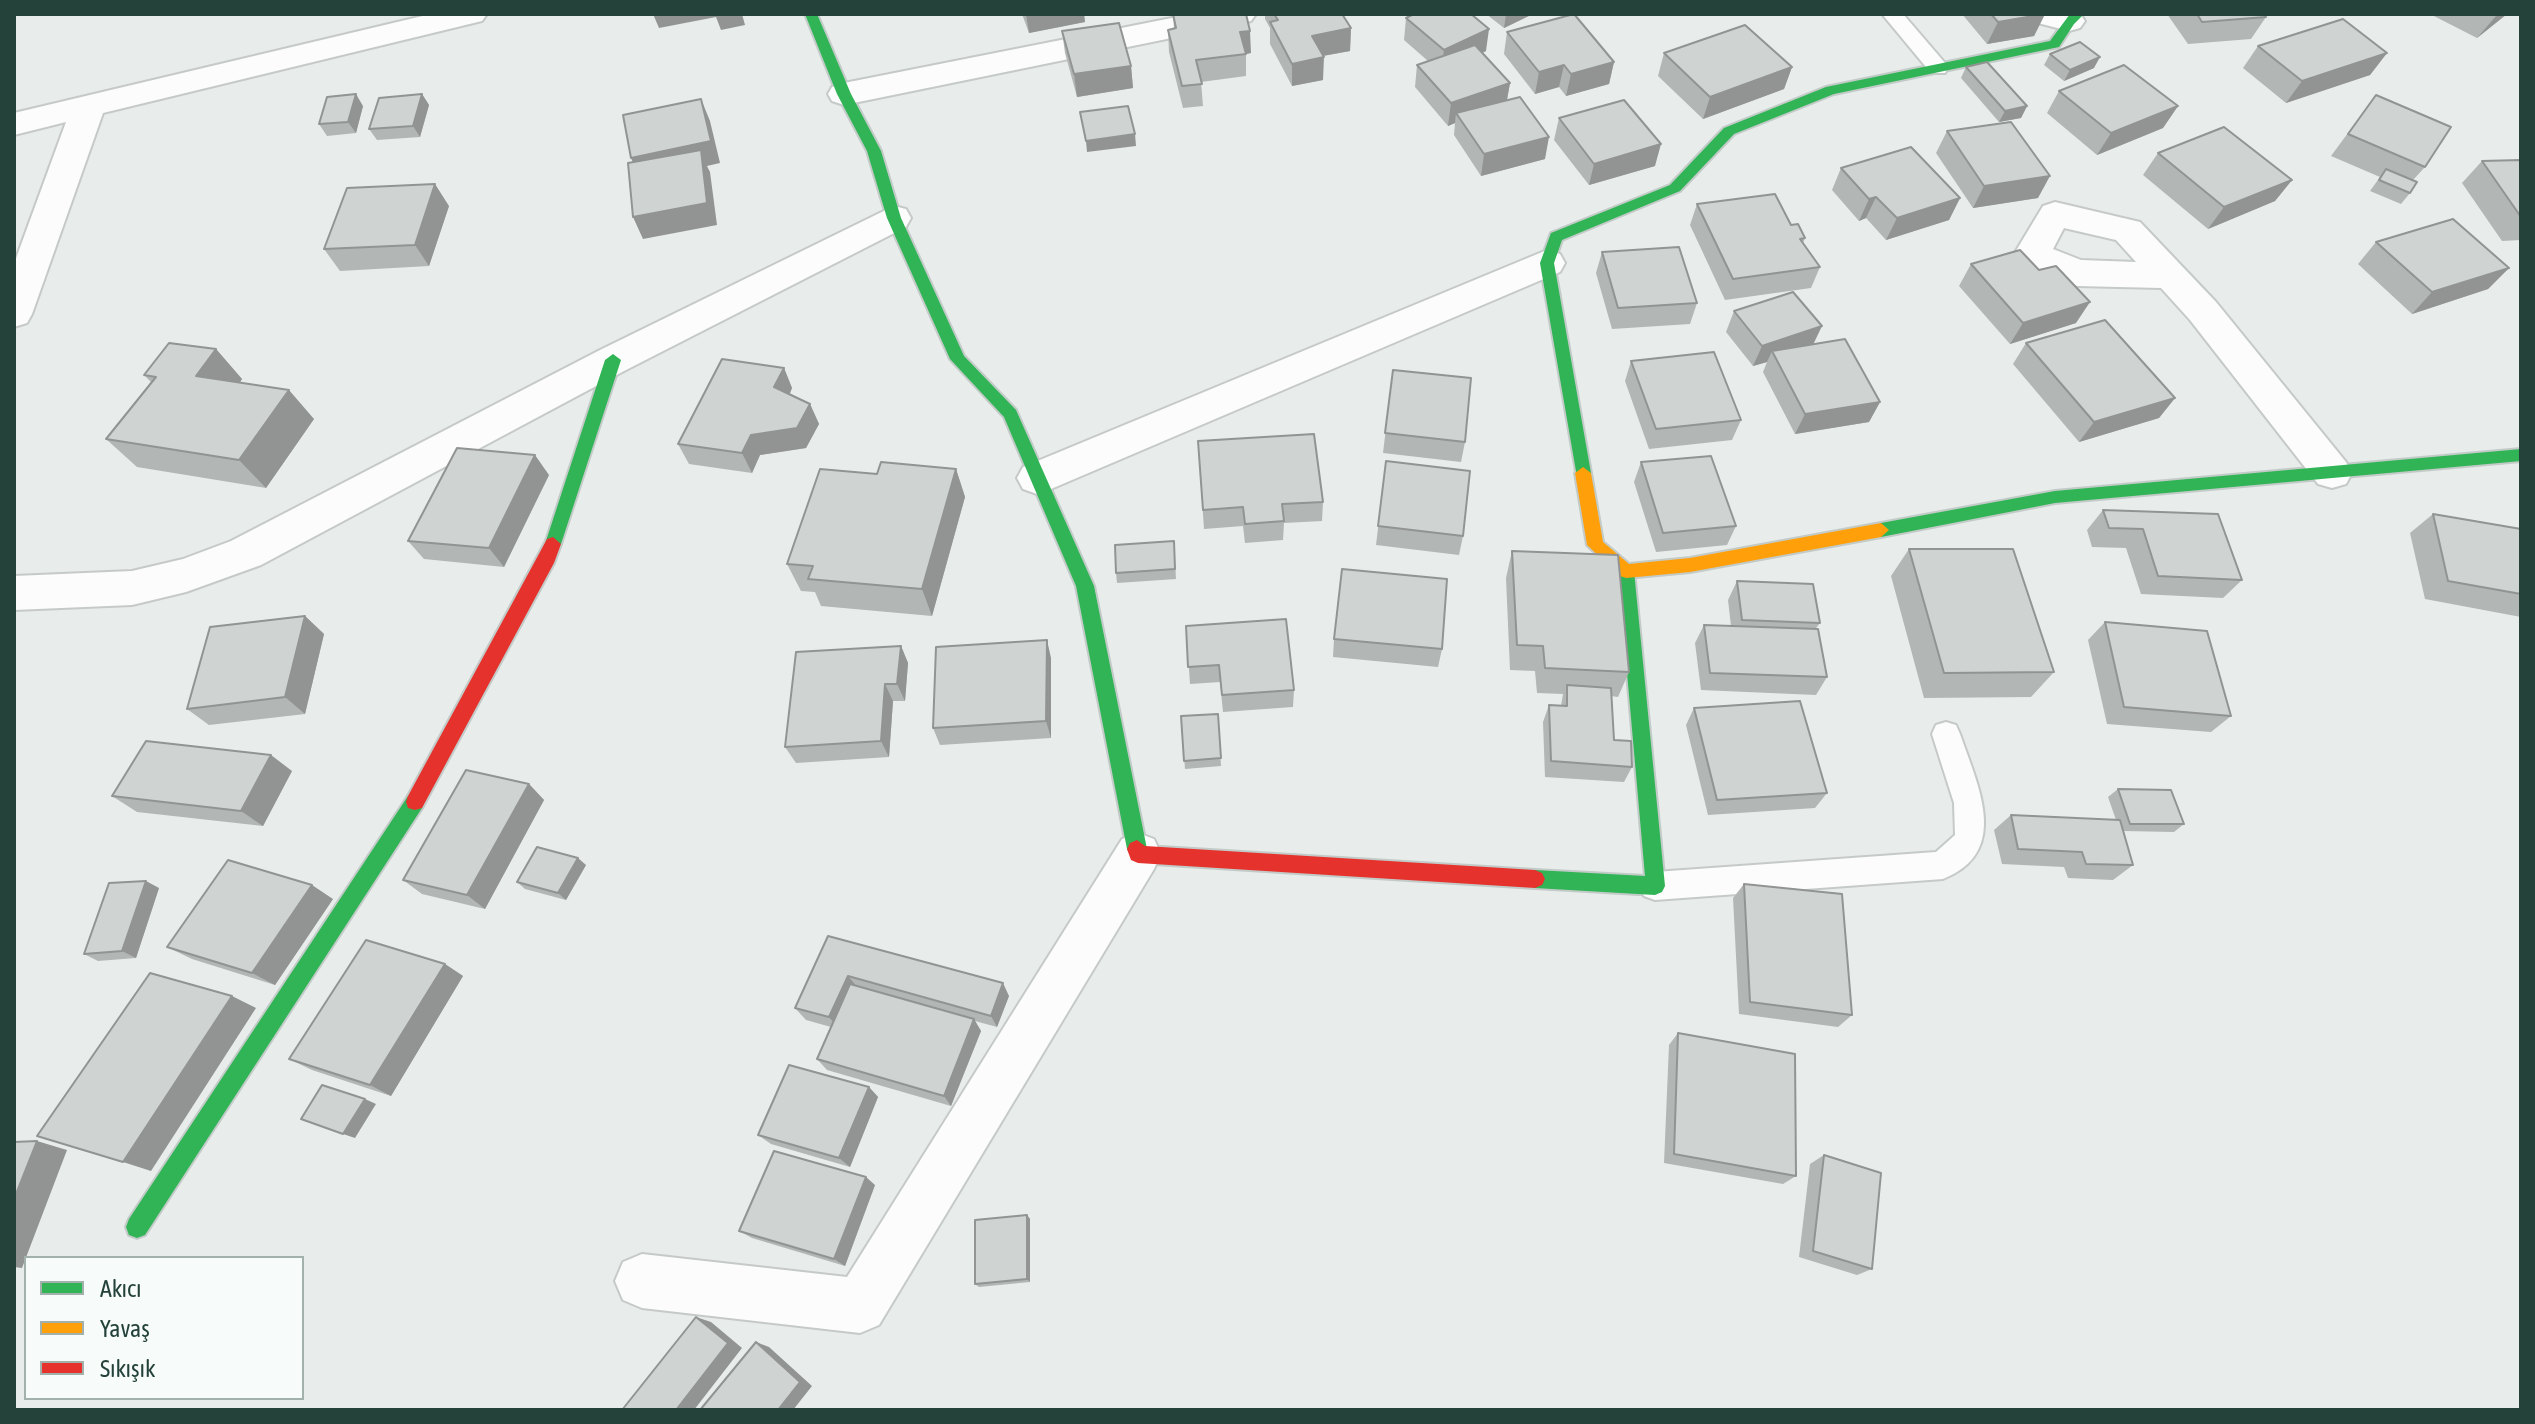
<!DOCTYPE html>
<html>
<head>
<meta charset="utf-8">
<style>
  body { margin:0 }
  #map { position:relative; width:2535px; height:1424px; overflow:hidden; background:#e8edeb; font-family:"Asap Condensed",sans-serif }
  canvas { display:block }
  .frame { position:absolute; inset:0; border:16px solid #24423a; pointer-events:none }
  .legend { position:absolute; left:24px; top:1256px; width:280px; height:144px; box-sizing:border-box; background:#f7fbf9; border:2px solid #a3b1ad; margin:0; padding:10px 14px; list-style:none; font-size:24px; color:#24423a }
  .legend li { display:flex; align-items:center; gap:16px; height:40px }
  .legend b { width:40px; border:2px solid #a3b1ad }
</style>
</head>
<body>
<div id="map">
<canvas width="2535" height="1424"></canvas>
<div class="frame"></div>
<ul class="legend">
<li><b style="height:10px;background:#30b455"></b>Akıcı</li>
<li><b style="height:10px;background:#ff9f0a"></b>Yavaş</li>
<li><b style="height:10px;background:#e5322d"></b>Sıkışık</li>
</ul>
</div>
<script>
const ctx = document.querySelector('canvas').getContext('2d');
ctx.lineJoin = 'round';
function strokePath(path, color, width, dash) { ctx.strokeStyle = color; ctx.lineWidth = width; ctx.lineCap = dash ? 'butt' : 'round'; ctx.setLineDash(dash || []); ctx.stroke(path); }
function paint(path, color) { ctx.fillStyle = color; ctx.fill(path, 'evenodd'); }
const lane = new Path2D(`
  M1882 14H1903L1945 63 1948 68 1945 73H1931Z
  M1946 722 1956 725 1960 734C1977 784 2012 852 1943 879L1655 900 1644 896 1640 886 1644 876 1655 872 1936 852 1955 835 1954 803 1932 734 1936 725Z`);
const street = new Path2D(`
  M431 14H487L482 21 103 113 32 314 27 323 14 327V264L66 122 14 135V113Z
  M1192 14H1256L1251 21 1240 24 844 105 832 101 828 94 832 87 844 83Z
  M2025 14H2080L2085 21 2080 28 2069 31 2030 21Z
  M2055 202 2140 222 2216 302 2346 462 2352 473 2346 484 2332 488 2318 484 2190 320 2161 288 2077 286 2019 263 2014 254 2043 206ZM2064 228 2116 240 2136 262 2081 260 2053 249Z
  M894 206 906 209 911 218 906 227 626 370 261 565 186 592 132 605 14 610V576L132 571 183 559 231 541 600 350Z
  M1547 250 1560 254 1565 263 1560 272 1051 489 1037 494 1023 489 1017 478 1023 467Z
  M1138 833 1154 839 1161 854 1154 869 879 1325 860 1333 642 1308 623 1300 615 1281 623 1262 642 1254 847 1277 1122 839Z`);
const fast = new Path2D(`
  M805 14H817L851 94 881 151 901 218 964 356 1016 410 1094 586 1147 849 1144 855 1137 858 1130 855 1127 849 1076 586 1004 417 950 359 887 218 867 151 837 94Z
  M2070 14H2084L2074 24 2059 47 1834 94 1734 134 1680 191 1562 240 1554 263 1591 473 1583 479 1577 477 1540 263 1551 233 1670 185 1724 128 1826 87 2050 41Z
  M613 354 621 360 561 544 553 551 545 544 605 360Z
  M2521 449V461L2055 503 1881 537 1873 530 1881 523 2055 491Z
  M1626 564 1634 571 1665 886 1662 892 1655 895 1535 888 1528 885 1525 879 1528 873 1535 870 1645 876 1618 571Z
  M415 794 422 796 424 802 422 808 145 1235 137 1238 129 1235 126 1227 129 1219 408 796Z`);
const slow = new Path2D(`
  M1583 467 1591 473 1603 542 1629 564 1690 558 1881 523 1889 530 1881 537 1690 572 1626 578 1620 576 1587 545 1575 473Z`);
const jam = new Path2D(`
  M553 537 561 544 554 563 422 808 415 810 408 808 406 802 408 796 547 539Z
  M1137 840 1145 846 1535 870 1542 873 1545 879 1542 885 1535 888 1138 863 1131 860 1127 849 1130 843Z`);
strokePath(lane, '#c5cac8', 4);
strokePath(street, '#c5cac8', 4);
strokePath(fast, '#c3cbc8', 4);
strokePath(slow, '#c3cbc8', 4);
strokePath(jam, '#c3cbc8', 4);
paint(lane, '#fcfcfc');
paint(street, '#fcfcfc');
paint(fast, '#30b455');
paint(slow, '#ff9f0a');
paint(jam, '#e5322d');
paint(new Path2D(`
  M1022 14H1084L1085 22 1029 33Z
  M1173 14 1251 53 1246 54V76L1201 82 1203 106 1183 108 1169 52 1168 30 1174 29Z
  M1265 14H1344V17L1351 28 1350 51 1323 56V80L1292 86 1270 44V28L1265 19Z
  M1486 14H1533L1504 28Z
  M1962 14H2045L2034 36 1987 44Z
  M2167 14H2264L2266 17 2251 39 2188 44Z
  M2430 14H2507L2477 38Z
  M1406 18 1486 51 1482 53 1510 83 1507 100 1545 159 1481 176 1454 135 1455 123 1448 126 1415 87 1417 65 1428 61 1404 40Z
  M1062 31 1131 66 1133 88 1077 97 1065 53Z
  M1507 32 1614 62 1609 84 1566 96 1559 87 1535 94 1504 54Z
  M2258 46 2387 53 2370 75 2286 103 2243 68Z
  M1664 53 1792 67 1784 89 1703 119 1658 76Z
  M2050 54 2094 68 2064 81 2044 65Z
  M1966 67 2027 106 2021 118 1999 122 1961 78Z
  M2059 91 2178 106 2163 128 2097 155 2047 113Z
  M422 94 429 105 420 137 377 140 369 129Z
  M2376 95 2425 167 2413 180 2410 193 2401 204 2370 191 2380 177 2331 156Z
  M363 106 356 133 327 136 319 124Z
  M1559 118 1655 166 1589 185 1554 140Z
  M1947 131 2038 198 1973 208 1936 153Z
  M2158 153 2292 180 2275 201 2208 229 2143 175Z
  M2521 160V240L2502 241 2462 183 2482 161Z
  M1841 168 1960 198 1949 220 1886 240 1866 218 1859 221 1832 190Z
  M1697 204 1791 225 1805 238 1803 243 1820 267 1811 288 1725 300 1690 225Z
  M449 206 429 266 340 271 324 249Z
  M2376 242 2509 268 2488 289 2412 314 2358 264Z
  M1602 252 1697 303 1690 324 1612 329 1596 273Z
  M1971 264 2039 270 2076 323 2010 344 1959 286Z
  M1734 311 1813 344 1880 402 1869 422 1795 434 1763 372 1767 362 1753 366 1726 332Z
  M2026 343 2175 398 2159 418 2079 442 2013 364Z
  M216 349 242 379 240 383 314 419 266 488 137 467 106 439 151 382 144 375Z
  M1631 361 1741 420 1732 440 1649 449 1625 381Z
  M784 368 792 388 790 394 810 404 819 424 806 448 760 455 752 473 689 464 678 444Z
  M1393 370 1465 442 1461 462 1383 453Z
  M1198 441 1323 502 1322 521 1284 523 1283 540 1245 543 1243 526 1204 529Z
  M1386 461 1463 536 1459 555 1376 545Z
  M1641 462 1736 526 1727 545 1656 552 1634 482Z
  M956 469 965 497 932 616 821 606 815 592 801 591 787 564 877 474Z
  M549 475 504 567 424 559 408 541Z
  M2103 510 2218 514 2242 580 2223 598 2141 594 2126 548 2092 547 2087 530Z
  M2433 514 2521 529V617L2425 599 2410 533Z
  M1174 541 1176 579 1117 583 1116 573Z
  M1909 549 2054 672 2031 697 1924 698 1891 576Z
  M1512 551 1629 672 1618 697 1611 696 1614 740 1632 767 1624 782 1545 777 1543 722 1549 705 1561 706 1563 694 1537 693 1535 671 1510 670 1506 578Z
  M1737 581 1820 623 1816 628 1827 677 1816 695 1701 690 1695 643 1704 625 1731 626 1728 600Z
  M305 616 324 634 305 714 209 725 187 709Z
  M2105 622 2231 716 2211 732 2107 724 2088 640Z
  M1186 626 1294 690 1293 707 1223 712 1220 682 1190 684Z
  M1334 639 1442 649 1438 667 1333 657Z
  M901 646 908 663 905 701H893L889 757 796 763 785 747Z
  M1051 658V738L940 745 933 728Z
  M1694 708 1827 793 1815 808 1708 815 1686 725Z
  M1218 714 1221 766 1185 769 1181 716Z
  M292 771 263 826 137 812 112 796Z
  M529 784 544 800 485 909 422 894 403 880Z
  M2118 789 2184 824 2174 832 2123 831 2133 865 2113 880 2068 878 2064 867 2002 864 1994 830 2011 815 2116 820 2108 797Z
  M586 865 566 900 525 889 517 882Z
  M1744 884 1852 1015 1838 1027 1739 1014 1733 898Z
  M159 888 136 958 98 961 84 954Z
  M333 899 275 985 192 959 167 947Z
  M828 936 1009 996 997 1027 975 1021 981 1031 951 1106 827 1070 817 1059 831 1027 806 1020 795 1008Z
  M445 964 463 976 391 1096 312 1070 289 1059Z
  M1678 1033 1796 1176 1783 1184 1664 1163 1669 1045Z
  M869 1087 878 1097 850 1167 771 1144 758 1135Z
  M1824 1155 1872 1269 1857 1275 1799 1257 1810 1164Z
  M875 1185 845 1266 752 1238 739 1231Z
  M1027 1215 1030 1219V1282L979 1287 975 1284Z`), '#b2b6b5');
paint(new Path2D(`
  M653 14H742L745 25 721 30 716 17 659 28Z
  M1026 14H1084L1085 22 1029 33Z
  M1506 14H1533L1504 28Z
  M2045 14 2034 36 1987 44 1998 22Z
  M2497 14H2507L2477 38 2496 16Z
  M1351 28 1350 51 1311 58 1312 36Z
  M1489 29 1486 51 1441 72 1444 50Z
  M1250 31 1251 53 1240 55V32Z
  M2387 53 2370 75 2286 103 2302 81Z
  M1324 57 1323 80 1292 86V64Z
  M2100 57 2094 68 2064 81 2070 70Z
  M1614 62 1609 84 1566 96 1571 74Z
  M1564 65 1559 87 1535 94 1539 72Z
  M1131 66 1133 88 1077 97 1074 74Z
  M1792 67 1784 89 1703 119 1710 97Z
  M1510 83 1506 105 1456 113 1455 123 1448 126 1451 103Z
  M356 94 363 106 356 133 348 122Z
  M422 94 429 105 420 137 413 126Z
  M701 99 710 121 720 163 707 166 710 172 717 225 643 239 633 217 641 180 631 158Z
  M2027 106 2021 118 1999 122 2005 111Z
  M2178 106 2163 128 2097 155 2111 133Z
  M1135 134 1136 146 1087 152 1086 141Z
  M1549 137 1545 159 1481 176 1484 154Z
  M1661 144 1655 166 1589 185 1594 164Z
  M2050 176 2038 198 1973 208 1984 186Z
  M2292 180 2275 201 2208 229 2224 207Z
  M435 184 449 206 429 266 415 245Z
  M1876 197 1866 218 1859 221 1869 199Z
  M1960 198 1949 220 1886 240 1897 218Z
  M2509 268 2488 289 2412 314 2432 292Z
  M2090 302 2076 323 2010 344 2023 323Z
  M1822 326 1812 347 1772 351 1767 362 1753 366 1762 346Z
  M216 349 242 379 223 405 196 376Z
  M784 368 792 388 783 408 774 387Z
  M289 390 314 419 266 488 239 460Z
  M2175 398 2159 418 2079 442 2094 422Z
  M1880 402 1869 422 1795 434 1805 414Z
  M810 404 819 424 806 448 760 455 752 473 742 453 751 435Z
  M535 455 549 475 504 567 489 548Z
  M956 469 965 497 932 616 922 589Z
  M305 616 324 634 305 714 285 697Z
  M1047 640 1051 658V738L1046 721Z
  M901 646 908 663 905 701 897 684Z
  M885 684 893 701 889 757 881 741Z
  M271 755 292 771 263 826 241 811Z
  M529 784 544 800 485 909 467 895Z
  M578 858 586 865 566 900 558 893Z
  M146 881 159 888 136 958 122 951Z
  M312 885 333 899 275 985 252 973Z
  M445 964 463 976 391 1096 370 1085Z
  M848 976 858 988 839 1029 829 1017Z
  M1003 983 1009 996 997 1027 991 1016Z
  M232 996 256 1008 151 1171 123 1162Z
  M974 1019 981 1031 951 1106 944 1096Z
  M869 1087 878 1097 850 1167 839 1158Z
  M365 1099 376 1104 355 1138 343 1134Z
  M37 1141 67 1150 22 1268 14 1267V1199Z
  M866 1177 875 1185 845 1266 834 1259Z
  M1027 1215 1030 1219V1282L1027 1279Z
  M696 1317 711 1322 742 1348 694 1410H676Z
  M756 1342 769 1347 812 1386 793 1410H778Z`), '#919493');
const building = new Path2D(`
  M1173 14H1246L1250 31 1240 32 1246 54 1196 60 1202 84 1182 86 1168 30 1176 28Z
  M1274 14H1342L1351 28 1312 36 1324 57 1292 64 1270 22 1278 20Z
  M1414 14H1471L1489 29 1444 50 1406 18Z
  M1574 14 1614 62 1571 74 1564 65 1539 72 1507 32Z
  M1991 14H2045L1998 22Z
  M2197 14H2264L2266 17 2202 22Z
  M2343 19 2387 53 2302 81 2258 46Z
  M1119 23 1131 66 1074 74 1062 31Z
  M1745 25 1792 67 1710 97 1664 53Z
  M2080 42 2100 57 2070 70 2050 54Z
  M1475 45 1510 83 1451 103 1417 65Z
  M1987 62 2027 106 2005 111 1966 67Z
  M2124 65 2178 106 2111 133 2059 91Z
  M356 94 348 122 319 124 327 97Z
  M422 94 413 126 369 129 379 98Z
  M2376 95 2451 127 2425 167 2348 134Z
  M1520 97 1549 137 1484 154 1456 113Z
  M701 99 711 141 631 158 623 115Z
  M1624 100 1661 144 1594 164 1559 118Z
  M1128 106 1135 134 1086 141 1080 112Z
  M2011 122 2050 176 1984 186 1947 131Z
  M2224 127 2292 180 2224 207 2158 153Z
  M1911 147 1960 198 1897 218 1876 197 1869 199 1841 168Z
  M701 150 707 203 633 217 628 163Z
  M2521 160V217L2482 161Z
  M2386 169 2417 182 2410 193 2379 180Z
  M435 184 415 245 324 249 347 188Z
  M1775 194 1791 225 1798 224 1805 238 1800 239 1820 267 1733 279 1697 204Z
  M2453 219 2509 268 2432 292 2376 242Z
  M1679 247 1697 303 1618 308 1602 252Z
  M2020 250 2039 270 2056 266 2090 302 2023 323 1971 264Z
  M1793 292 1822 326 1762 346 1734 311Z
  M2105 320 2175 398 2094 422 2026 343Z
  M1845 339 1880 402 1805 414 1772 351Z
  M169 343 216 349 196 376 289 390 239 460 106 439 156 377 144 375Z
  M1714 352 1741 420 1656 429 1631 361Z
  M722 359 784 368 774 387 810 404 797 428 751 435 742 453 678 444Z
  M1393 370 1471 378 1465 442 1385 433Z
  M1314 434 1323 502 1282 504 1284 521 1245 524 1243 507 1203 510 1198 441Z
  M457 448 535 455 489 548 408 541Z
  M1711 456 1736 526 1663 533 1641 462Z
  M1386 461 1470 471 1463 536 1378 526Z
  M881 462 956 469 922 589 808 579 813 566 787 564 820 469 877 474Z
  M2103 510 2218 514 2242 580 2158 576 2143 529 2109 528Z
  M2433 514 2521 529V594L2448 581Z
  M1174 541 1175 569 1116 573 1115 545Z
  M1909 549H2013L2054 672 1944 673Z
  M1512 551 1618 555 1629 672 1545 668 1543 646 1517 645Z
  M1342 569 1447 579 1442 649 1334 639Z
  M1737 581 1813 584 1820 623 1742 620Z
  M305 616 285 697 187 709 210 627Z
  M1286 619 1294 690 1222 695 1219 665 1188 667 1186 626Z
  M2105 622 2207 631 2231 716 2124 707Z
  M1704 625 1818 629 1827 677 1710 673Z
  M1047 640 1046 721 933 728 936 647Z
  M901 646 897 684H885L881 741 785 747 796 652Z
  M1567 685 1611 688 1614 740 1631 741 1632 767 1551 761 1549 705 1567 706Z
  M1800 701 1827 793 1717 800 1694 708Z
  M1218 714 1221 758 1184 761 1181 716Z
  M146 741 271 755 241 811 112 796Z
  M466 770 529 784 467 895 403 880Z
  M2118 789 2171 790 2184 824H2130Z
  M2011 815 2120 820 2133 865 2086 864 2082 852 2018 849Z
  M537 847 578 858 558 893 517 882Z
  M228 860 312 885 252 973 167 947Z
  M146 881 122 951 84 954 109 883Z
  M1744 884 1842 894 1852 1015 1750 1002Z
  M828 936 1003 983 991 1016 848 976 829 1017 795 1008Z
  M366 940 445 964 370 1085 289 1059Z
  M150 973 232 996 123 1162 37 1136Z
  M850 984 974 1019 944 1096 817 1059Z
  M1678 1033 1795 1054 1796 1176 1674 1154Z
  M789 1065 869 1087 839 1158 758 1135Z
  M322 1085 365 1099 343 1134 301 1119Z
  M37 1141 14 1199V1142Z
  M774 1151 866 1177 834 1259 739 1231Z
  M1824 1155 1881 1173 1872 1269 1813 1251Z
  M1027 1215V1279L975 1284V1220Z
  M696 1317 728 1343 676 1410H622Z
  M756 1342 800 1382 778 1410H700Z`);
paint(building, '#cfd4d2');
strokePath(building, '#919493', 2);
</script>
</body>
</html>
